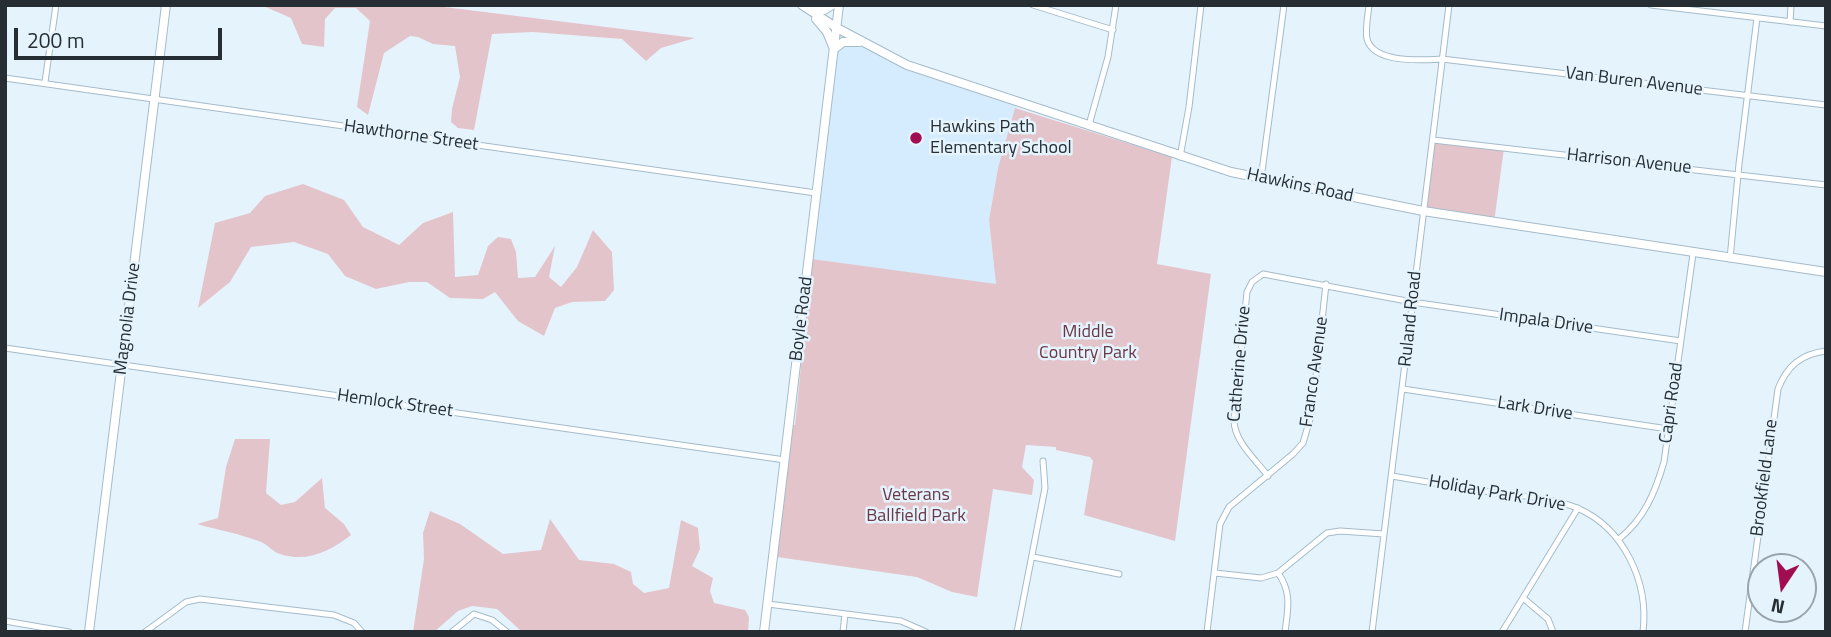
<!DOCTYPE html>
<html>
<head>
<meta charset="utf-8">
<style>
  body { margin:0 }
  #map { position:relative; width:1831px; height:637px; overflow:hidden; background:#e5f3fd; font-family:"Titillium Web",sans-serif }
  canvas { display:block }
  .frame { position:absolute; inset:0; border:7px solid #262e34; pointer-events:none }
  .north { position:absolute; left:1747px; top:553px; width:70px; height:70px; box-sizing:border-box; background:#e5f3fd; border:2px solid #99a4ad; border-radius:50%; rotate:193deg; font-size:19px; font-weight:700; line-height:28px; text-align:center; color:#262e34 }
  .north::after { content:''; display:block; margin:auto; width:24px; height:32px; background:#a10d51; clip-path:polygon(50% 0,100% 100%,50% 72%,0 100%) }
  .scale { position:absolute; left:14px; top:28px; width:208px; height:32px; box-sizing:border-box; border:4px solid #262e34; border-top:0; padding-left:9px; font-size:21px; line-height:24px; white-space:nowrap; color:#262e34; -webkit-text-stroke:5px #e5f3fd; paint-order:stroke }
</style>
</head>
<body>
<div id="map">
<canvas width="1831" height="637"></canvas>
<div class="frame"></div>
<div class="north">N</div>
<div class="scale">200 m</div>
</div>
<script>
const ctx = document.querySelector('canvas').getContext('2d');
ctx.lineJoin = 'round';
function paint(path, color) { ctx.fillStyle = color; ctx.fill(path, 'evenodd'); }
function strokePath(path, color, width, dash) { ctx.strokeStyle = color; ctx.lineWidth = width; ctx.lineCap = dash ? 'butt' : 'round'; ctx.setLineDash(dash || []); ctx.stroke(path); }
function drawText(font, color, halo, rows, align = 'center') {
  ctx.font = font + ' "Titillium Web",sans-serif'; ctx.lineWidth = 5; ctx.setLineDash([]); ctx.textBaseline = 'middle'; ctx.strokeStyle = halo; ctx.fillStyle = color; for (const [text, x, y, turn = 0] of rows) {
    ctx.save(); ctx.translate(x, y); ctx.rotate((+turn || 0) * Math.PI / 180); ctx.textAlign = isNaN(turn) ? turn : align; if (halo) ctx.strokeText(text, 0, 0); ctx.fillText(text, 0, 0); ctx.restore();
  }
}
paint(new Path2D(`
  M839 33 1016 105 998 168 989 220 996 285 812 259Z`), '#d4ecfd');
paint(new Path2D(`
  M261 5H428L695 38 661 48 646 61 622 39 533 32 492 34 474 130 458 128 451 122 452 109 460 77 455 46 433 44 418 37 410 36 384 53 368 115 357 107 370 21 356 8H335L325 19 324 47 302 44 291 18Z
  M1015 108 1172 157 1157 264 1211 274 1175 541 1084 515 1093 461 1090 457 1056 450V447L1026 445 1022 467 1034 480 1032 495 993 489 977 597 952 592 917 577 777 557 791 425H795L812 259 996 284 989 220 998 168Z
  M1433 140 1504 148 1494 223 1423 211Z
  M303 184 344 200 363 227 399 245 423 223 453 212 455 277 478 275 488 246 498 237 511 239 516 252 518 278 535 277 555 246 549 277 561 287 577 267 593 230 612 252 614 290 605 301 572 302 555 308 544 336 518 321 495 292 483 299 450 298 427 282H409L376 289 345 276 328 254 294 242 251 247 230 282 198 308 215 223 250 213 265 196Z
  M235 439H270L266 493 281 505 295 502 322 478 325 508 344 524 351 535C331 551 307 563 280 554 273 552 268 545 261 542 241 534 218 530 197 524L218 518 226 467Z
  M430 511 460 524 503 554 541 550 550 519 579 560 614 564 631 572 633 584 644 593 669 588 681 520 698 528 700 549 692 566 713 578 710 591 714 603 745 610 749 617 748 632H522L497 609 472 606 458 611 434 632H413L424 559 423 533Z`), '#e4c4cb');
const street = new Path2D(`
  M1033 5 1113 30
  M1369 5C1368 16 1365 28 1367 39 1374 64 1422 60 1442 59L1826 105
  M1651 5 1826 26
  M1790 22 1791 5
  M5 78 816 193
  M45 82 56 5
  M1089 125 1108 57 1116 5
  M1433 140 1826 185
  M1180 157 1189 107 1201 5
  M1261 179 1284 5
  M1730 259 1739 164 1757 18
  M5 348 785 460
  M1403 389 1668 429
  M1268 476C1255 459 1234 441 1234 420L1247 292 1252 282 1263 274 1412 302 1681 341
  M1392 476C1427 482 1463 488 1498 493 1524 496 1552 498 1577 508 1624 528 1649 582 1643 632
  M1619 539C1644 519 1655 493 1664 462L1693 254
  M1033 557 1119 574
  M1215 573 1261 578 1278 573 1327 533 1340 531 1384 534
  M1278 573C1292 592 1288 609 1285 632
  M1523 598 1548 619 1553 632
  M768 604 901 621 926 632
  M5 621 69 632
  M145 632 186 602 200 599 334 615 354 623 362 632
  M452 632 474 614 492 620 507 632
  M843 632 845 614
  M1017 632 1045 488 1043 461
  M1207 632 1220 524 1229 507 1293 454 1303 443 1312 412 1326 284
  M1372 632 1449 5
  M1502 632 1578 508
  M1745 632 1778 389C1787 366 1801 354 1826 351`);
const secondary = new Path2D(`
  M802 5 837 28 907 65 1231 172 1423 211 1826 272
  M812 9 824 10 832 5
  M816 19 827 32 834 49 843 42H859
  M89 632 166 5
  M764 632 839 5`);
strokePath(street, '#a4bbca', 7);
strokePath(secondary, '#a4bbca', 10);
strokePath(street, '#fff', 5);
strokePath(secondary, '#fff', 8);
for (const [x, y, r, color] of [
  [916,138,7,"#a10d51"]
]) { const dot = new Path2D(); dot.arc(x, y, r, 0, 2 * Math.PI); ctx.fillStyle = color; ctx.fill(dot); strokePath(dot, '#e5f3fd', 2.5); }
drawText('18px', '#262e34', '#e5f3fd', [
  ["Van Buren Avenue",1634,82,7],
  ["Hawthorne Street",411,136,8],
  ["Harrison Avenue",1629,162,6],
  ["Hawkins Road",1300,186,12],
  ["Magnolia Drive",128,319,-83],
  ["Boyle Road",802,319,-83],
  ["Ruland Road",1411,319,-84],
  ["Impala Drive",1546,322,8],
  ["Catherine Drive",1240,364,-85],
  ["Franco Avenue",1315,372,-82],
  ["Capri Road",1672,403,-82],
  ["Hemlock Street",395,404,8],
  ["Lark Drive",1535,409,9],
  ["Brookfield Lane",1765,478,-83],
  ["Holiday Park Drive",1497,494,10]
]);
drawText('18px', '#262e34', '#e5f3fd', [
  ["Hawkins Path",930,128],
  ["Elementary School",930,149]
], 'left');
drawText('18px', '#6a3847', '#e5f3fd', [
  ["Middle",1088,333],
  ["Country Park",1088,354],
  ["Veterans",916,496],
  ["Ballfield Park",916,517]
]);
</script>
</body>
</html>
